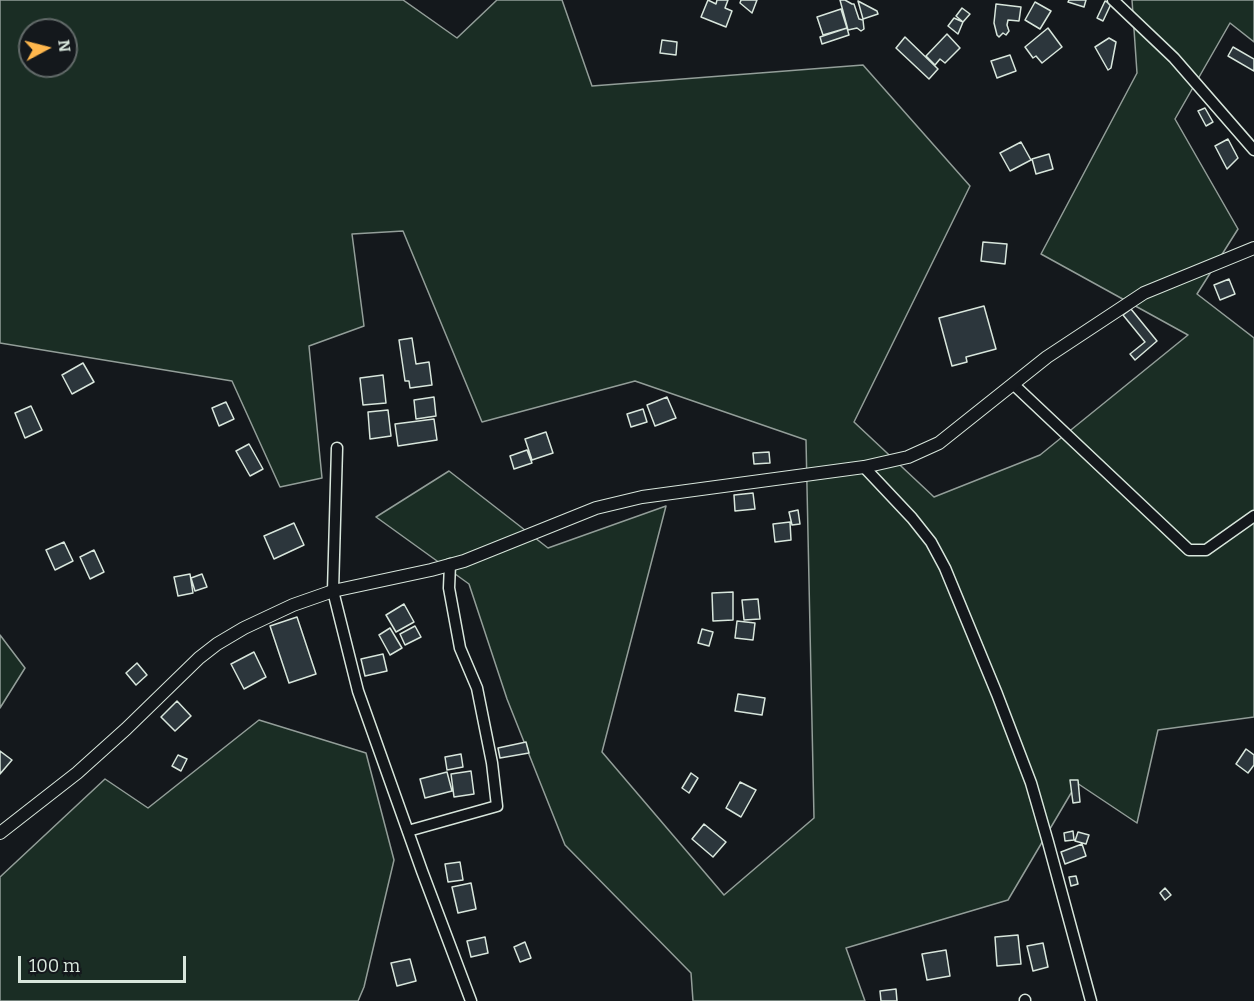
<!DOCTYPE html>
<html>
<head>
<meta charset="utf-8">
<style>
  body { margin:0 }
  #map { position:relative; width:1254px; height:1001px; overflow:hidden; background:#14181c; font-family:Bitter,serif }
  canvas { display:block }
  .north { position:absolute; left:18px; top:18px; width:60px; height:60px; box-sizing:border-box; background:#14181c; border:2px solid #626a69; border-radius:50%; rotate:83deg; font-size:16px; font-weight:700; line-height:24px; text-align:center; color:#d8e6dc }
  .north::after { content:''; display:block; margin:auto; width:21px; height:27px; background:#ffb74d; clip-path:polygon(50% 0,100% 100%,50% 72%,0 100%) }
  .scale { position:absolute; left:18px; top:956px; width:168px; height:27px; box-sizing:border-box; border:3px solid #d8e6dc; border-top:0; padding-left:8px; font-size:18px; line-height:21px; white-space:nowrap; color:#d8e6dc; -webkit-text-stroke:4px #14181c; paint-order:stroke }
</style>
</head>
<body>
<div id="map">
<canvas width="1254" height="1001"></canvas>
<div class="north">N</div>
<div class="scale">100 m</div>
</div>
<script>
const ctx = document.querySelector('canvas').getContext('2d');
ctx.lineJoin = 'round';
function paint(path, color) { ctx.fillStyle = color; ctx.fill(path, 'evenodd'); }
function strokePath(path, color, width, dash) { ctx.strokeStyle = color; ctx.lineWidth = width; ctx.lineCap = dash ? 'butt' : 'round'; ctx.setLineDash(dash || []); ctx.stroke(path); }
const green = new Path2D(`
  M0 0H403L457 38 497 0H562L592 86 863 65 970 186 854 422 934 497 1040 455 1188 335 1041 254 1137 73 1132 0H1254V42L1230 23 1175 119 1238 229 1197 294 1254 338V717L1158 730 1137 823 1077 783 1008 900 846 948 865 1001H693L691 973 565 845 507 699 469 584 376 517 449 471 548 548 666 506 602 752 724 895 814 818 806 440 635 381 482 422 403 231 352 234 364 326 309 346 322 478 280 487 232 381 0 343ZM30 30H66V66H30Z
  M0 635 25 668 0 708Z
  M259 720 366 753 394 860 364 987 358 1001H0V877L105 779 148 808Z`);
paint(green, '#1a2d24');
strokePath(green, '#939e99', 1.5);
const building = new Path2D(`
  M708 0 716 4 717 0H728L725 8 732 11 726 27 701 17Z
  M741 0H757L752 13 740 3Z
  M840 0H845L852 4H854L859 19 863 20 864 29 861 31 857 28 848 30Z
  M1069 0H1086L1084 7 1068 2Z
  M858 1 877 11 878 14 863 19Z
  M1105 1 1111 4 1103 21 1097 18Z
  M1035 2 1051 11 1040 29 1025 20Z
  M996 4 1021 7 1019 21 1008 20 1007 25 1009 31 1006 35 1003 33 999 37 997 35 994 23Z
  M962 8 970 14 963 22 956 16Z
  M841 9 847 28 823 35 817 17Z
  M954 18 963 22 958 34 948 26Z
  M847 28 849 35 822 44 820 37Z
  M1048 28 1062 47 1042 63 1036 56 1033 58 1025 47Z
  M947 34 960 48 945 63 940 59 935 65 926 56Z
  M905 37 938 69 929 79 896 48Z
  M1109 38 1116 42 1111 68 1108 70 1095 47Z
  M662 40 677 42 676 55 660 53Z
  M1233 47 1254 59V71L1228 56Z
  M1010 55 1016 71 997 78 991 61Z
  M1205 108 1213 122 1206 126 1198 111Z
  M1228 139 1238 158 1227 169 1215 146Z
  M1021 142 1031 160 1010 171 1000 153Z
  M1049 154 1053 169 1036 174 1032 159Z
  M983 242 1007 244 1005 264 981 261Z
  M1229 279 1235 294 1220 300 1214 285Z
  M984 306 996 349 966 357 967 362 952 366 939 318Z
  M1131 309 1157 341 1135 360 1130 354 1145 342 1123 315Z
  M412 338 416 364 429 362 432 385 410 388 409 381H405L399 340Z
  M83 363 94 382 72 394 62 375Z
  M383 375 386 403 363 405 360 378Z
  M434 397 436 416 416 419 414 400Z
  M667 397 676 418 655 426 647 405Z
  M226 402 234 419 219 426 212 408Z
  M31 406 42 430 25 438 15 413Z
  M643 409 647 422 631 427 627 414Z
  M388 410 391 436 370 439 368 412Z
  M434 419 437 440 398 446 395 424Z
  M546 432 553 453 532 460 525 439Z
  M249 444 263 469 250 476 236 451Z
  M527 450 532 463 514 469 510 456Z
  M769 452 770 463 754 464 753 453Z
  M753 493 755 509 735 511 734 495Z
  M798 510 800 524 792 525 789 512Z
  M790 522 791 540 775 542 773 524Z
  M294 523 304 545 274 559 264 536Z
  M64 542 73 561 55 570 46 550Z
  M94 550 104 572 90 579 80 557Z
  M190 574 193 593 178 596 174 577Z
  M202 574 207 587 195 591 191 578Z
  M733 592V620L713 621 712 593Z
  M758 599 760 619 744 620 742 600Z
  M404 604 414 622 396 632 386 615Z
  M297 617 316 674 289 683 270 626Z
  M737 621 755 623 753 640 735 638Z
  M415 626 421 637 405 645 400 634Z
  M390 628 402 648 390 655 379 635Z
  M702 629 713 632 709 646 698 643Z
  M254 652 266 677 244 689 231 664Z
  M383 654 387 671 365 676 361 659Z
  M137 663 147 675 136 685 126 673Z
  M738 694 765 698 762 715 735 711Z
  M177 701 191 716 175 731 161 717Z
  M526 742 529 753 500 758 498 748Z
  M1246 749 1254 755V765L1248 773 1236 764Z
  M0 751 12 760 0 774Z
  M461 754 463 767 447 770 445 757Z
  M178 755 187 759 181 771 172 766Z
  M471 771 474 794 454 797 451 774Z
  M447 772 452 791 425 798 420 779Z
  M691 773 698 778 689 793 682 788Z
  M1070 780H1078L1080 802 1073 803Z
  M740 782 756 790 741 817 726 808Z
  M704 824 726 842 713 857 692 839Z
  M1073 831 1074 840 1065 841 1064 833Z
  M1078 832 1089 835 1086 844 1075 841Z
  M1082 844 1086 856 1065 864 1061 852Z
  M460 862 463 880 448 882 445 864Z
  M1076 876 1078 884 1071 886 1069 877Z
  M471 883 476 909 458 913 452 887Z
  M1165 888 1171 895 1165 900 1160 893Z
  M1018 935 1021 964 997 966 995 937Z
  M485 937 488 953 471 957 467 941Z
  M525 942 531 958 520 962 514 947Z
  M1043 943 1048 967 1033 971 1027 946Z
  M946 950 950 976 927 980 922 954Z
  M410 959 416 981 397 986 391 963Z
  M896 989 897 1001H881L880 991Z`);
paint(building, '#2c363c');
strokePath(building, '#d8e6dc', 1.5);
const minor = new Path2D(`
  M1113 0 1174 58 1254 150
  M1013 384 1189 550H1206L1254 516
  M337 448 333 591 358 691 422 871 471 1001
  M864 467 912 518 931 542 945 568 997 694 1031 783 1048 842 1091 1001
  M408 831 497 806 492 763 477 688 460 648 449 588 450 564
  M1025 1000V1001`);
const tertiary = new Path2D(`
  M0 833 77 773 126 729 199 658 217 644 244 628 293 605 333 591 431 570 464 561 596 508 642 497 864 467 908 457 939 443 1047 357 1144 293 1254 248`);
strokePath(minor, '#d8e6dc', 13);
strokePath(tertiary, '#d8e6dc', 14);
strokePath(minor, '#14181c', 10);
strokePath(tertiary, '#14181c', 12);
</script>
</body>
</html>
